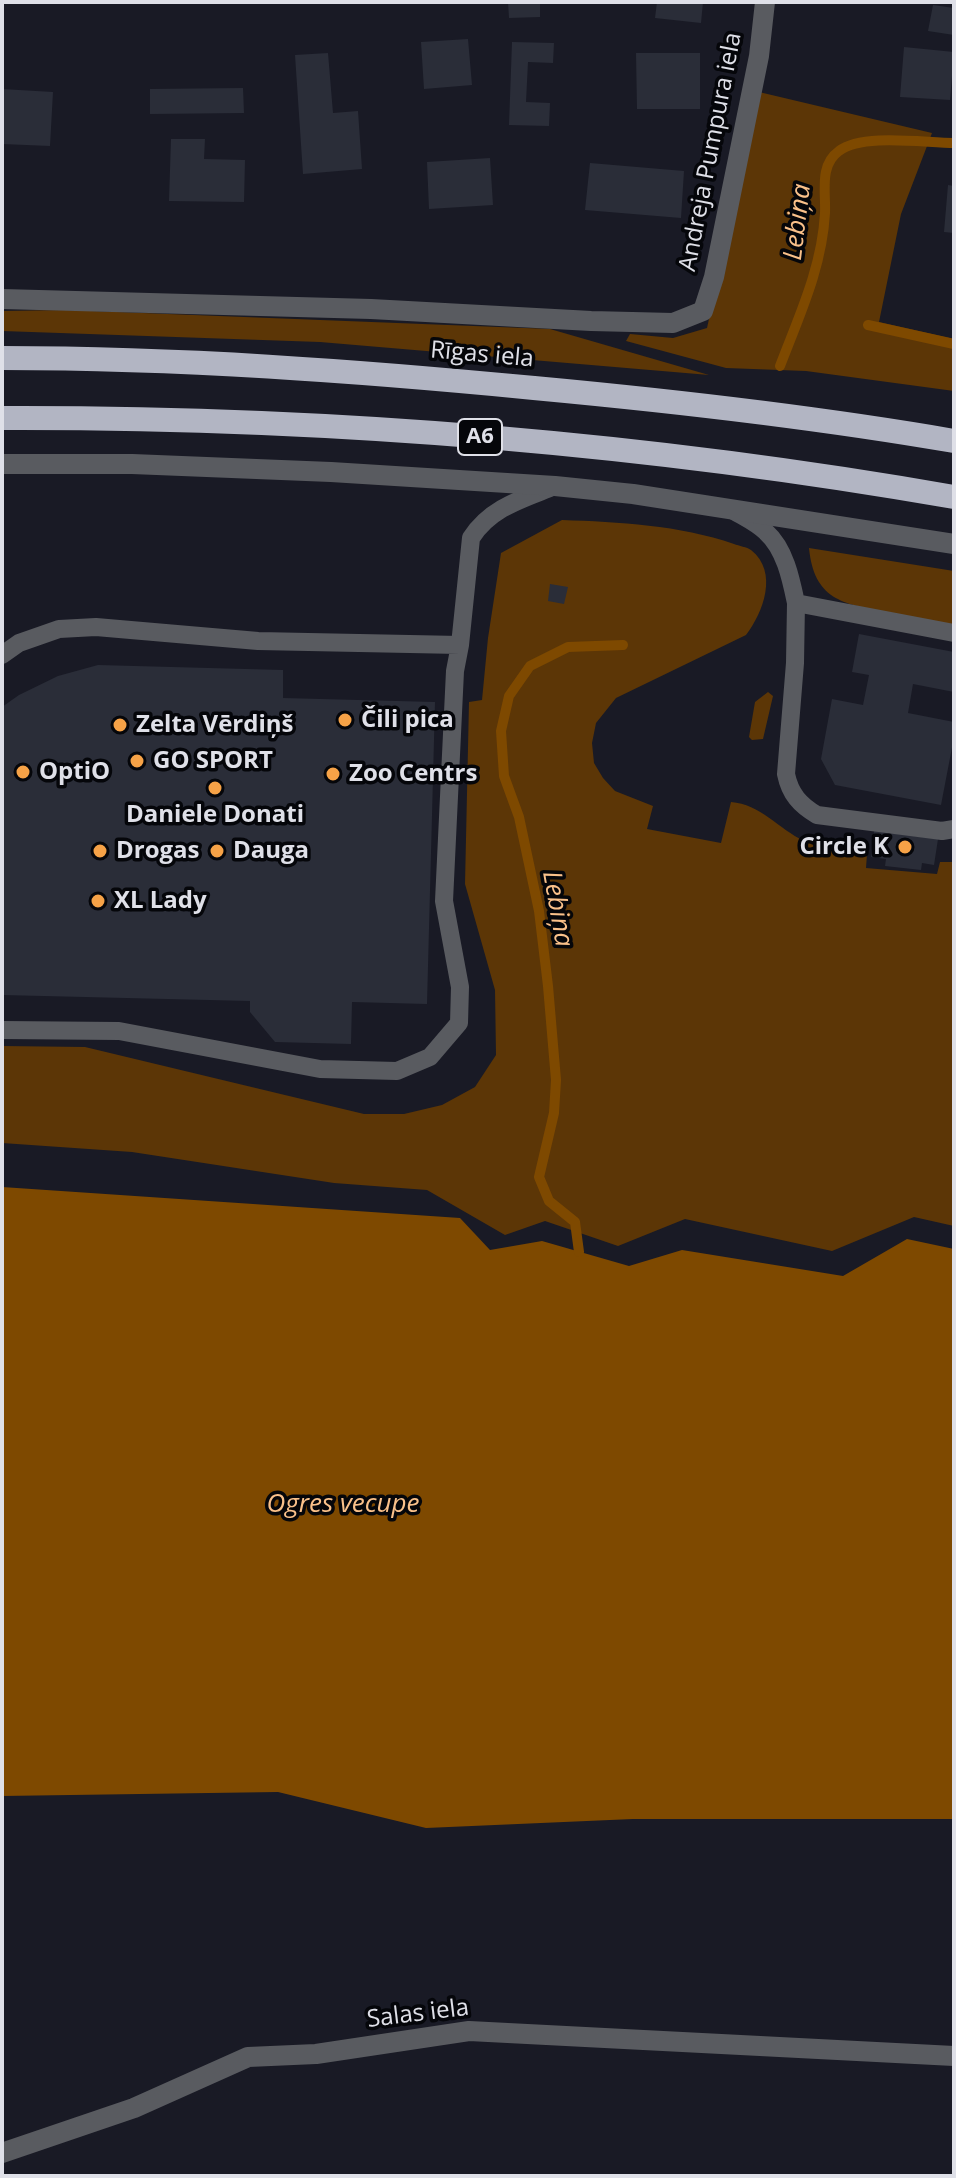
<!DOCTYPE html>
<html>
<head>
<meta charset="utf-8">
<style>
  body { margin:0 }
  #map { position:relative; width:956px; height:2178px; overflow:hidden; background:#191a25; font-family:"Open Sans",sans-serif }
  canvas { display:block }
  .frame { position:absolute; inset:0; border:4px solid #dfe0e8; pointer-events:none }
</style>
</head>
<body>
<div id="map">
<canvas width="956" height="2178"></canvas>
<div class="frame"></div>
</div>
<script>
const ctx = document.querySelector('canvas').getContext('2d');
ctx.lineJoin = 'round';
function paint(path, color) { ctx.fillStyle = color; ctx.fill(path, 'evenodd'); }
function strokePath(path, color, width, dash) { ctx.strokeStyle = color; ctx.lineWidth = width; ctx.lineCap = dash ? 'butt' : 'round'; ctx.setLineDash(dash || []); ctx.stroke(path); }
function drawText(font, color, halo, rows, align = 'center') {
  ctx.font = font + ' "Open Sans",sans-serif'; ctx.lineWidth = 7; ctx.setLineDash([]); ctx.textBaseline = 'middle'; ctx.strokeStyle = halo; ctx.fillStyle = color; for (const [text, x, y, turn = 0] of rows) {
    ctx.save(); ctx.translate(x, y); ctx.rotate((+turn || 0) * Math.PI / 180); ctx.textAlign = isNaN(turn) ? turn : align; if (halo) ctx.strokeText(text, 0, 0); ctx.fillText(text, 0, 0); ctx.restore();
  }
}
paint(new Path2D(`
  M759 92 932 133 901 214 879 322 954 339V391L806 371 726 368 626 341 630 334 673 338 707 328Z
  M66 310 550 329 709 375 320 342 2 331V311Z
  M562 520C619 522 679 525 734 544 739 546 747 547 751 550 779 572 763 613 746 635L616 698 596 723 592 743 594 763 603 778 615 791 653 806 647 829 721 843 731 802C760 804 779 829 804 841 825 850 844 852 867 854L866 868 937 874 940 862H954V1226L914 1217 832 1251 685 1219 618 1246 545 1221 505 1235 427 1190 334 1183 132 1152 2 1143V1046L85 1047 364 1114H404L442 1105 475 1087 496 1055 495 990 465 884 469 702 482 700 488 638 501 553Z
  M809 548 954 571V625C931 621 909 616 886 612 842 604 814 599 809 548Z
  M768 692 773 696 763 739 752 740 749 737 755 702Z`), '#5c3606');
paint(new Path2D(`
  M2 1187 460 1218 490 1250 542 1241 629 1266 682 1250 843 1276 907 1239 954 1249V1819H633L426 1828 278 1792 2 1796Z`), '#7e4900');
strokePath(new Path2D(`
  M868 325 954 344
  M780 366C799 316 822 268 825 213 826 192 819 165 839 151 863 133 924 143 954 143
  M579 1252 575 1222 549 1201 539 1177 554 1113 556 1080 548 986 539 911 519 817 504 776 501 731 509 696 530 666 568 647 623 645`), '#7e4900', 10);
paint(new Path2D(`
  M508 2H540V17L509 18Z
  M657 2H703L701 23 655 18Z
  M933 5 954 8V35L928 31Z
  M468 39 472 85 424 89 421 42Z
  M512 42 554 43 553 63 528 62 526 102 550 103 549 126 509 125Z
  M904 47 954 52 950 100 900 97Z
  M328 53 333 113 358 111 362 169 303 174 295 55Z
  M636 53H700V109H637Z
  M243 88 244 113 150 114V89Z
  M2 89 53 92 50 146 2 144Z
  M171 139H205L204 159 245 160 244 202 169 201Z
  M490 158 493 205 429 209 427 162Z
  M590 163 684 171 681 218 585 210Z
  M948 185 954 186V233L944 232Z
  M550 584 568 587 564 604 548 601Z
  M859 634 954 652V692L913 684 908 713 954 722V737L941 805 835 785 821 759 832 699 863 705 869 675 852 672Z
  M98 665 283 670V698L435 702 427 1004 352 1002 351 1044 275 1042 250 1012V1001L2 995V707L19 695 58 676Z
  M874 831 938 839 934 865 922 863 921 870 885 866 886 859 871 857Z`), '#2a2d38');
strokePath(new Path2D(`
  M734 511C744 517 757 523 766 532 785 549 791 579 796 603
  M954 633 796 603 795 663 786 774C790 794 800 805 817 815L942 831 954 829
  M2 655 19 643 59 629 96 627 258 641 460 645
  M2 1030 119 1031 320 1069 397 1071 430 1057 459 1023 460 987 444 901 455 671 460 645 471 538C491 507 523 499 555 486`), '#595b60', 18);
strokePath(new Path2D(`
  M2 299 371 309 591 321 673 323 703 311 714 277 759 56 765 2
  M2 464H132L331 472 555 486 633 494 954 544
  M2 2153 134 2108 248 2057 316 2054 469 2031 954 2056`), '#595b60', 20);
strokePath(new Path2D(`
  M2 358C180 358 357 371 534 388 674 401 815 417 954 441
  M2 418C320 417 640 442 954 497`), '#b2b5c3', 24);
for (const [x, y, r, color] of [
  [345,720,8,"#f6a247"],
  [120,725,8,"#f6a247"],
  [137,761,8,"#f6a247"],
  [23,772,8,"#f6a247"],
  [333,774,8,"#f6a247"],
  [215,788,8,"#f6a247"],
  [905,847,8,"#f6a247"],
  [100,851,8,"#f6a247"],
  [217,851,8,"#f6a247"],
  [98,901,8,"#f6a247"]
]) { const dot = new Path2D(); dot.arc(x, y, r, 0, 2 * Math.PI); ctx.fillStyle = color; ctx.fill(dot); strokePath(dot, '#05060a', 3); }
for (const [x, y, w] of [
  [480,437,44]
]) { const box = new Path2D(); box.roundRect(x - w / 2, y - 18, w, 36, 6); ctx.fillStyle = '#05060a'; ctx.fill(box); strokePath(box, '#dfe0e8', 2); }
drawText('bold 22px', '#dfe0e8', null, [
  ["A6",480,437]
]);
drawText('24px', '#dfe0e8', '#05060a', [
  ["Andreja Pumpura iela",711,152,-79],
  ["Rīgas iela",482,355,5],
  ["Salas iela",418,2014,-7]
]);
drawText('bold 24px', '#dfe0e8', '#05060a', [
  ["Čili pica",361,720],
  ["Zelta Vērdiņš",136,725],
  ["GO SPORT",153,761],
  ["OptiO",39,772],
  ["Zoo Centrs",349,774],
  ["Daniele Donati",215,815,"center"],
  ["Circle K",889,847,"right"],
  ["Drogas",116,851],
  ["Dauga",233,851],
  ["XL Lady",114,901]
], 'left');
drawText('italic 26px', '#fac18a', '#05060a', [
  ["Lebiņa",798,222,-83],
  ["Lebiņa",557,909,80],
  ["Ogres vecupe",343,1505]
]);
</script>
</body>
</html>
